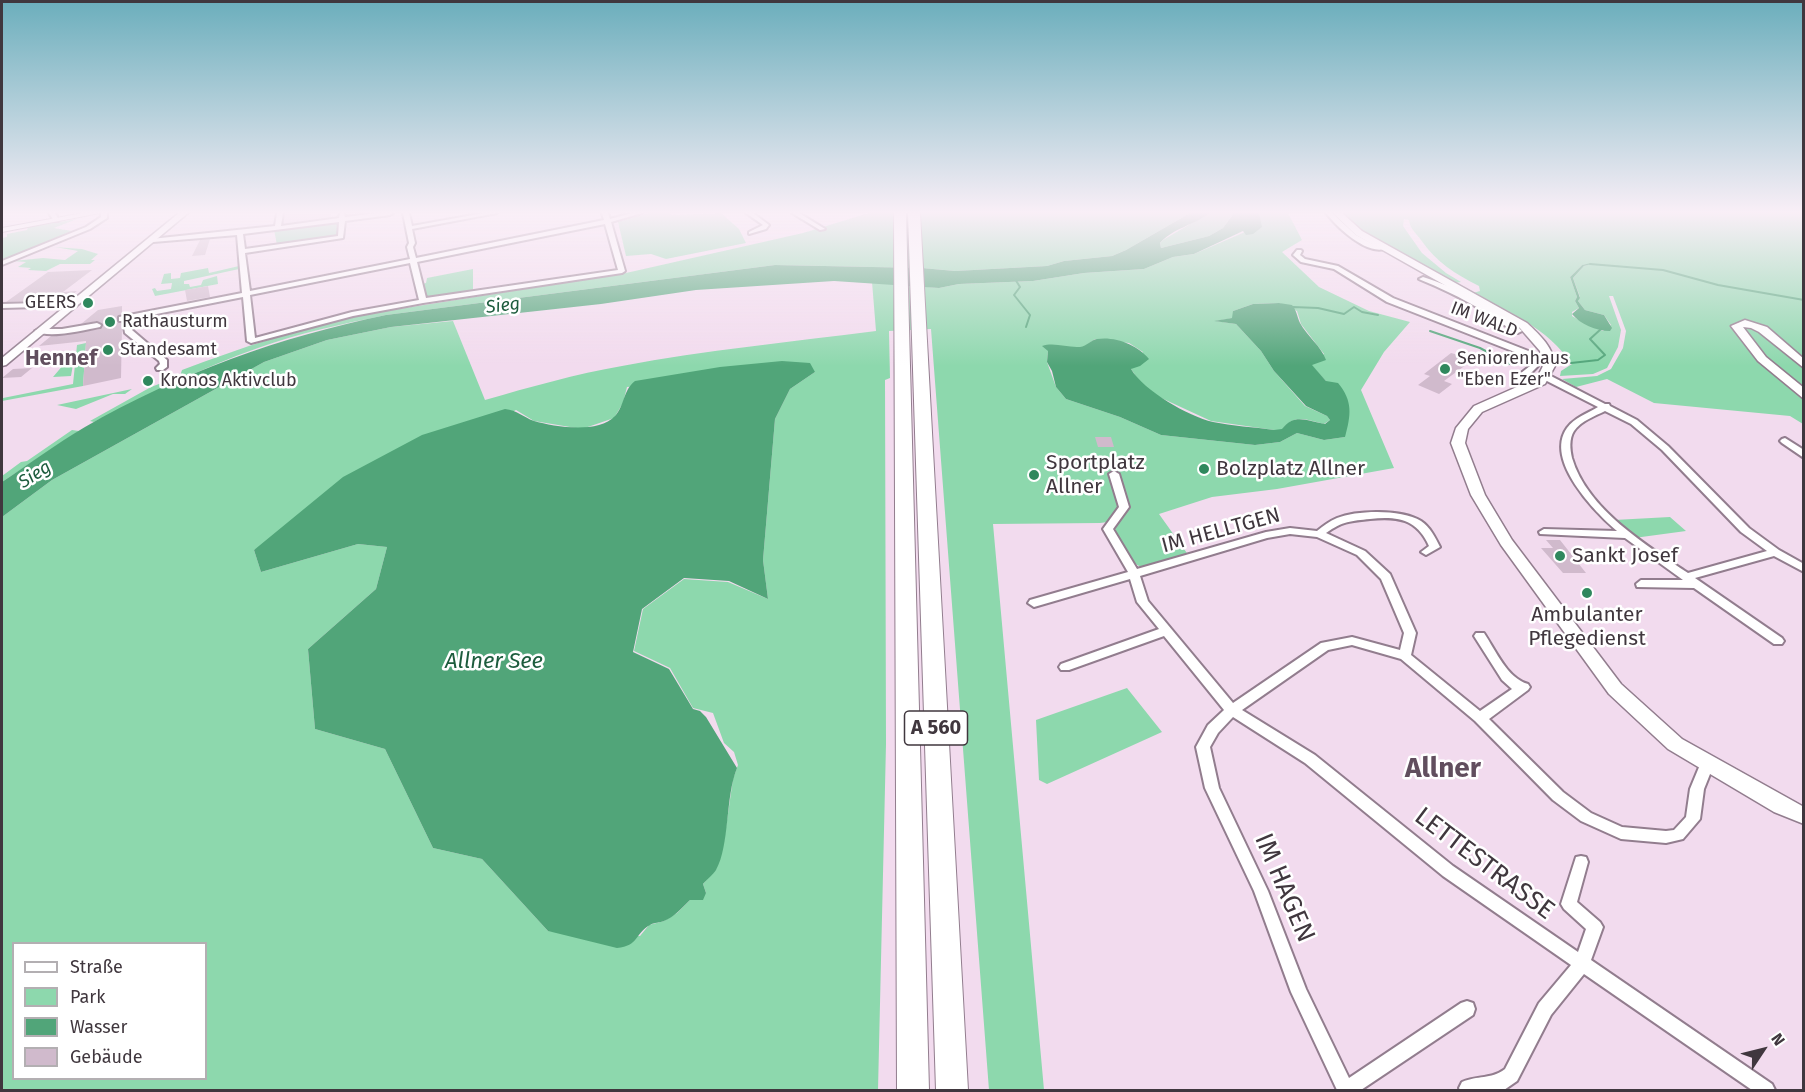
<!DOCTYPE html>
<html>
<head>
<meta charset="utf-8">
<style>
  body { margin:0 }
  #map { position:relative; width:1805px; height:1092px; overflow:hidden; background:#f2dbee; font-family:"Fira Sans",sans-serif }
  canvas { display:block }
  .frame { position:absolute; inset:0; border:3px solid #40373e; pointer-events:none }
  .legend { position:absolute; left:12px; top:942px; width:195px; height:138px; box-sizing:border-box; background:#fff; border:2px solid #b3afb2; margin:0; padding:8px 10px; list-style:none; font-size:18px; color:#40373e }
  .legend li { display:flex; align-items:center; gap:12px; height:30px }
  .legend b { width:30px; border:2px solid #b3afb2 }
  .north { position:absolute; left:1733px; top:1020px; width:60px; height:60px; -webkit-text-stroke:4px #fff; paint-order:stroke; rotate:55deg; font-size:16px; font-weight:700; line-height:24px; text-align:center; color:#40373e }
  .north::after { content:''; display:block; margin:auto; width:21px; height:27px; background:#40373e; clip-path:polygon(50% 0,100% 100%,50% 72%,0 100%) }
</style>
</head>
<body>
<div id="map">
<canvas width="1805" height="1092"></canvas>
<div class="frame"></div>
<ul class="legend">
<li><b style="height:8px;background:#fff"></b>Straße</li>
<li><b style="height:16px;background:#8dd8ad"></b>Park</li>
<li><b style="height:16px;background:#51a579"></b>Wasser</li>
<li><b style="height:16px;background:#d0bacc"></b>Gebäude</li>
</ul>
<div class="north">N</div>
</div>
<script>
const ctx = document.querySelector('canvas').getContext('2d');
ctx.lineJoin = 'round';
function paint(path, color) { ctx.fillStyle = color; ctx.fill(path, 'evenodd'); }
function strokePath(path, color, width, dash) { ctx.strokeStyle = color; ctx.lineWidth = width; ctx.lineCap = dash ? 'butt' : 'round'; ctx.setLineDash(dash || []); ctx.stroke(path); }
function drawText(font, color, halo, rows, align = 'center') {
  ctx.font = font + ' "Fira Sans",sans-serif'; ctx.lineWidth = 5; ctx.setLineDash([]); ctx.textBaseline = 'middle'; ctx.strokeStyle = halo; ctx.fillStyle = color; for (const [text, x, y, turn = 0] of rows) {
    ctx.save(); ctx.translate(x, y); ctx.rotate((+turn || 0) * Math.PI / 180); ctx.textAlign = isNaN(turn) ? turn : align; if (halo) ctx.strokeText(text, 0, 0); ctx.fillText(text, 0, 0); ctx.restore();
  }
}
paint(new Path2D(`
  M287 213H331V217L282 224 284 215Z`), '#eacde5');
paint(new Path2D(`
  M649 213H670L672 215 721 213 739 229 746 243 666 259 651 254 626 256 618 222Z
  M869 213H1190L1126 250 1112 256 1064 261 1047 266 955 271 922 268 775 265 386 315C343 324 299 333 258 348 201 368 148 395 94 422L90 421 151 387 180 376 182 370C241 348 299 328 361 315L626 273 803 233Z
  M1209 213H1234L1223 228 1209 236 1161 248 1160 243 1163 240Z
  M1259 213H1288L1302 240 1282 252 1319 287 1369 311 1410 322 1384 352 1361 390 1394 468 1277 489 1212 497 1159 514 1189 556 1144 567 1139 566 1131 561 1115 534 1116 521 1100 523 993 524 1044 1090H989L931 329 889 331 890 378 885 380 886 744 878 1090H2V517L52 480 264 362 327 340 391 327 453 321 485 400C530 387 576 374 622 366 706 350 791 342 876 331L872 282 939 288 959 284 1033 281 1084 273 1144 269 1173 257 1194 254 1245 232 1259 217ZM1279 303 1297 311 1301 324 1324 354 1311 365 1326 381 1345 437 1324 440 1297 433 1280 442 1255 445 1161 435 1120 417 1066 399 1056 387 1047 362 1048 351 1069 347H1084L1095 339 1129 343 1143 352 1131 369 1140 382 1157 396 1211 421 1274 430H1282C1295 413 1306 420 1324 424L1330 420 1327 416 1305 406 1274 371 1261 351 1236 324 1216 321 1233 318V311L1253 304ZM815 372 790 389 775 419 763 560 768 599 728 582 684 579 643 609 634 651 670 668 693 708 713 713 724 743 734 752 738 765 733 779 724 841 716 869 703 884 706 893 690 900 677 913 664 921 649 925 640 936 548 931 482 859 433 848 385 749 315 729 308 649 376 589 387 547 358 544 261 572 254 550 516 410 534 421 582 429 614 418 623 403 627 387ZM14 944H206V1078H14Z
  M1334 213H1803V424L1790 416 1654 403 1607 379 1576 387 1562 379 1597 376 1611 369 1623 348 1626 331 1613 296H1609L1621 330 1618 347 1607 368 1593 374 1560 376 1561 371 1572 364C1547 328 1511 313 1473 293L1480 291 1479 286C1455 274 1436 262 1421 240 1416 233 1410 229 1409 220L1404 219 1403 226 1422 253 1446 273 1461 282 1454 283 1338 220ZM1591 264 1584 266 1573 278 1580 297 1578 301 1585 310 1604 315 1611 325 1603 331 1584 323 1572 316V312L1579 308 1575 301 1577 297 1570 277 1582 265Z
  M77 219 54 228 72 231 2 260V238L7 237V234L27 230 28 227Z
  M338 222V236L277 245 274 230Z
  M55 247 82 249 98 254 91 260H95L90 264H60L46 271 28 270 31 268 18 267 26 262 13 261 43 258 65 260 78 251Z
  M239 266V269L184 281V284H189L190 287 201 285 203 280 217 276 218 284 155 296 152 289 155 288 157 291 171 289 172 283 161 284 164 274 171 273V279L180 278 181 273 208 268 209 273Z
  M473 269V290L428 298 424 293 422 284 426 283 427 278Z
  M86 343 83 386 2 401 3 398 73 384 77 345Z
  M75 353 71 376 53 377 64 364 38 365 49 355Z
  M132 389 125 394H113L76 409 57 405Z
  M72 430 79 431 2 482V476L21 462 27 461Z
  M1670 517 1686 531 1634 538 1614 520Z
  M1127 688 1162 732 1047 784 1039 780 1036 720Z`), '#8dd8ad');
paint(new Path2D(`
  M1190 213H1209C1195 225 1173 228 1160 243L1161 248 1209 236 1223 228 1234 213H1259L1262 227 1253 234 1246 235 1243 231 1194 254 1173 257 1144 269 1084 273 1033 281 959 284 939 288 834 281 696 290 601 304 391 327 327 340 264 362 52 480 2 517V482C29 464 56 444 85 427 179 373 280 337 386 315L775 265 922 268 955 271 1047 266 1064 261 1112 256 1126 250Z
  M1591 263 1592 264 1584 266 1573 278 1580 298 1578 301 1585 310 1604 315 1612 328 1610 331C1596 331 1580 324 1572 314L1579 308 1575 301 1577 297 1570 277 1582 265Z
  M1279 303 1292 305C1297 311 1297 317 1300 323 1307 336 1321 346 1326 360L1312 365 1326 381 1338 383C1353 401 1351 415 1345 437L1324 440 1297 433 1280 442 1255 445 1161 435 1120 417 1066 399 1056 387 1052 371 1047 362 1048 351 1042 346C1055 342 1067 348 1080 347 1087 346 1091 340 1097 339 1115 336 1138 345 1149 359L1140 366 1131 369C1144 391 1188 416 1213 422 1232 426 1254 427 1274 430L1282 429C1295 413 1306 421 1325 424L1330 420 1327 416 1306 406 1274 371 1261 351 1236 324 1214 321 1232 318 1233 311 1253 304Z
  M782 361 810 363 815 372 790 389 775 419 763 560 768 599 729 581 684 578 642 609 633 652 669 669 693 709 700 711 706 717 737 768C725 797 730 845 716 870 713 875 707 879 703 884L706 893 703 900H690C682 908 674 917 664 921 660 923 654 922 650 925 635 933 639 946 617 948L548 931 482 859 433 848 385 749 315 729 308 649 376 589 387 547 358 544 261 572 254 550 343 477 422 435 505 409C517 410 523 417 534 421 555 427 598 434 615 416 625 405 623 390 635 381L720 367Z`), '#51a579');
strokePath(new Path2D(`
  M1590 264 1663 270 1718 285 1804 300
  M1015 279 1020 287 1014 295 1030 315 1026 327
  M1291 310 1293 307 1318 308 1344 314 1354 307 1362 312 1378 315
  M1430 331 1480 348 1510 364H1526
  M1571 363 1598 360 1605 355 1590 339 1601 329`), '#51a579', 2);
paint(new Path2D(`
  M210 239 205 255 192 256 200 240Z
  M92 270 63 292 77 291 65 300 6 302 48 272Z
  M208 286 210 297 187 301 185 290Z
  M122 306V314L117 317V323H121L122 327 121 378 83 386 86 341 39 346 51 336 100 329 103 324 98 321 81 324 98 310Z
  M1451 353 1474 359 1444 381 1452 384 1439 394 1418 385 1430 376 1424 374Z
  M32 368 21 377 2 378 13 369Z
  M1095 437H1111L1114 447H1098Z
  M1546 540H1560L1586 573H1563L1541 548H1553Z`), '#d0bacc');
strokePath(new Path2D(`
  M97 325 122 319`), '#cebacb', 7, [7, 4]);
const minor = new Path2D(`
  M49 213H55L59 220 58 221H54Z
  M101 213H107V218L90 229 2 265V261L86 227 101 217Z
  M277 213H283L281 226 339 218 340 213H344L345 217 377 213H393L390 215 345 221 343 238 245 253 250 291 410 259 407 247 409 243 403 213H409L412 226 484 213H497L412 229 415 243 413 247 416 258 604 220 602 213H608L610 219 632 213H642L611 222 625 271 622 273 423 303 353 316 251 343 247 341 243 297 131 319 132 330 167 360V367L163 370H157L156 368 160 364 159 361 125 333 123 321H119V317L242 293 237 235 153 242 150 240 151 239 275 226ZM339 222 338 236 245 249 243 234ZM605 224 618 270 426 298 417 262ZM410 263 419 300 352 312 255 338 250 295Z
  M746 213H753L769 225 766 229 749 234V232L763 225Z
  M792 213H799L825 229 820 230Z
  M1326 213H1332L1356 235 1371 243 1387 248C1368 257 1337 227 1326 213Z
  M1297 250H1301L1302 251 1300 255 1305 259 1338 266 1393 298 1531 352 1538 366 1530 374 1545 381 1541 384 1521 377V373L1530 366 1525 356 1387 302 1334 269 1301 262 1293 255Z
  M1423 277C1455 287 1498 307 1522 331L1518 333H1515C1486 310 1455 294 1421 280L1419 279Z
  M73 302H76V306L2 308V304Z
  M97 323 101 325 100 327C84 330 49 339 35 331L39 329H62Z
  M1543 375H1549L1605 404H1609L1610 406 1637 420 1668 446 1749 528 1779 550 1804 564V572L1774 556 1695 578 1782 638 1784 641 1782 644H1774L1694 588 1637 587 1636 584 1641 580H1683L1625 538 1540 534 1539 532 1544 529 1617 531C1595 512 1544 460 1567 428 1574 418 1588 413 1598 407L1543 379ZM1605 411 1631 424 1662 450 1741 532 1767 551 1688 573C1646 545 1587 509 1572 458 1570 449 1569 439 1574 431 1581 421 1595 416 1605 411Z
  M1785 438 1804 450V458L1782 443 1780 441 1782 439Z
  M1114 471 1119 474 1129 507 1113 529 1137 569 1266 532 1290 528 1317 531C1323 526 1330 521 1337 518 1357 510 1402 509 1421 521 1430 527 1435 537 1440 547L1426 555 1421 552 1429 546C1417 519 1397 516 1370 519 1351 521 1343 521 1326 533L1365 551 1390 574 1416 633 1411 655 1480 711 1512 689 1502 680 1474 636 1476 633H1484C1496 651 1507 678 1528 684L1530 687 1528 690 1489 719 1563 792 1591 813 1622 827 1666 831 1674 830 1686 817 1690 789 1702 760 1707 759 1712 760 1714 764 1704 789 1700 819 1683 839 1666 843 1621 839 1581 821 1553 800 1475 721 1401 659 1352 645 1328 650 1242 710 1315 755 1453 866 1578 952 1586 929 1564 909 1561 904 1576 857 1581 856 1586 857 1588 862 1577 902 1600 922 1603 927 1591 960 1772 1084 1775 1090H1752L1584 974 1551 1015 1517 1081 1504 1090H1460L1459 1088 1462 1082C1478 1075 1490 1080 1505 1069L1539 1003 1571 965 1443 876 1305 763 1233 717 1218 733 1210 747 1219 788 1268 891 1306 989 1349 1078 1461 1003 1467 1001 1473 1003 1475 1009 1473 1015 1361 1090H1337L1291 992 1254 891 1205 788 1196 747 1208 725 1224 710 1164 636 1069 670H1061L1059 667 1061 664 1159 629 1137 602 1130 579 1034 607 1028 603 1030 600 1128 572 1103 529 1119 507 1109 474ZM1290 534 1317 537 1357 555 1381 579 1404 633 1400 650 1352 637 1321 643 1233 703 1148 601 1140 576 1267 538Z`);
const tertiary = new Path2D(`
  M83 213H100L2 232V228Z`);
const secondary = new Path2D(`
  M179 213H188L6 365 2 366V358Z
  M1333 213H1342L1362 231 1527 323C1540 335 1554 348 1555 366L1545 384 1482 412 1468 429 1465 443 1485 495 1512 540 1621 684 1682 739 1804 807V824L1774 812 1668 749 1609 694 1501 545 1471 495 1451 443 1456 428 1474 406 1537 378 1543 366 1540 351 1519 327 1356 235Z
  M1745 320 1767 327 1804 359V368L1759 332 1751 328 1743 327 1766 357 1804 388V399L1758 361 1731 326Z`);
const motorway = new Path2D(`
  M894 213H906L929 1090H897Z
  M908 213H920L968 1090H936Z`);
strokePath(minor, '#927d8e', 4);
strokePath(tertiary, '#927d8e', 2);
strokePath(secondary, '#927d8e', 3);
strokePath(motorway, '#927d8e', 2);
paint(minor, '#fff');
paint(tertiary, '#fff');
paint(secondary, '#fff');
paint(motorway, '#fff');
const sky = ctx.createLinearGradient(0, 0, 0, 366);
sky.addColorStop(0, '#6baebc');
sky.addColorStop(0.58, '#f9eff7');
sky.addColorStop(1, '#f9eff700');
ctx.fillStyle = sky;
ctx.fillRect(0, 0, 1805, 366);
for (const [x, y, r, color] of [
  [88,303,6,"#2f885d"],
  [110,322,6,"#2f885d"],
  [108,350,6,"#2f885d"],
  [1445,369,6,"#2f885d"],
  [148,381,6,"#2f885d"],
  [1204,469,6,"#2f885d"],
  [1034,475,6,"#2f885d"],
  [1560,556,6,"#2f885d"],
  [1587,593,6,"#2f885d"]
]) { const dot = new Path2D(); dot.arc(x, y, r, 0, 2 * Math.PI); ctx.fillStyle = color; ctx.fill(dot); strokePath(dot, '#fff', 2); }
drawText('18px', '#40373e', '#fff', [
  ["GEERS",76,303,"right"],
  ["Rathausturm",122,322],
  ["Standesamt",120,350],
  ["Seniorenhaus",1457,359],
  ["\"Eben Ezer\"",1457,380],
  ["Kronos Aktivclub",160,381]
], 'left');
drawText('italic 18px', '#1d5c3d', '#fff', [
  ["Sieg",503,306,-7],
  ["Sieg",35,475,-33]
]);
drawText('18px', '#40373e', '#fff', [
  ["IM WALD",1484,320,21]
]);
for (const [x, y, w] of [
  [936,728,63]
]) { const box = new Path2D(); box.roundRect(x - w / 2, y - 17, w, 34, 4.5); ctx.fillStyle = '#fff'; ctx.fill(box); strokePath(box, '#40373e', 1.5); }
drawText('bold 20px', '#40373e', null, [
  ["A 560",936,728]
]);
drawText('21px', '#40373e', '#fff', [
  ["Sportplatz",1046,463],
  ["Allner",1046,487],
  ["Bolzplatz Allner",1216,469],
  ["Sankt Josef",1572,556],
  ["Ambulanter",1587,615,"center"],
  ["Pflegedienst",1587,639,"center"]
], 'left');
drawText('21px', '#40373e', '#fff', [
  ["IM HELLTGEN",1221,531,-15]
]);
drawText('bold 22px', '#614e5e', '#fff', [
  ["Hennef",61,359]
]);
drawText('italic 22px', '#1d5c3d', '#fff', [
  ["Allner See",494,662]
]);
drawText('26px', '#40373e', '#fff', [
  ["LETTESTRASSE",1484,864,37],
  ["IM HAGEN",1284,888,67]
]);
drawText('bold 28px', '#614e5e', '#fff', [
  ["Allner",1443,769]
]);
</script>
</body>
</html>
